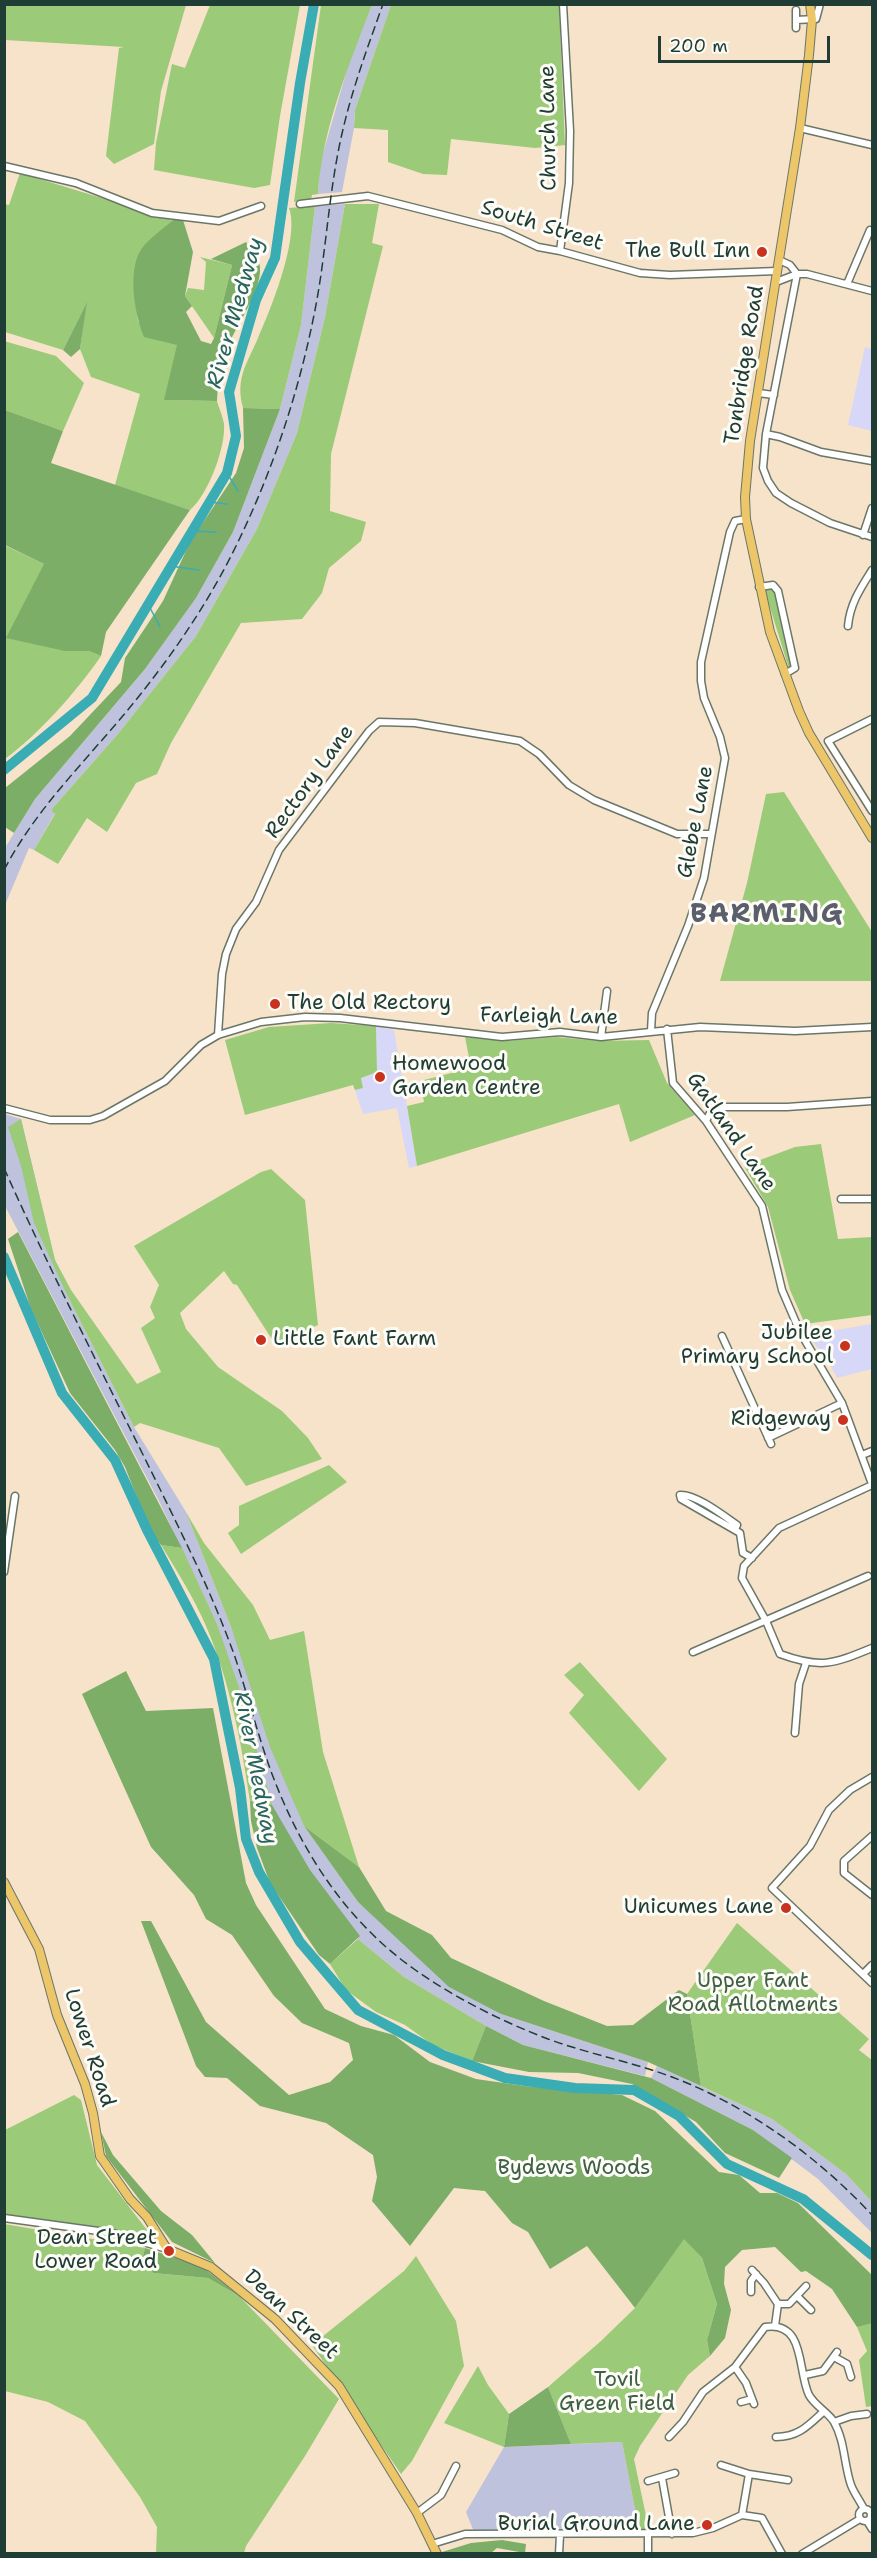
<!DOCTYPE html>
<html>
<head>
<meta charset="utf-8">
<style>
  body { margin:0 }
  #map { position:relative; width:877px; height:2558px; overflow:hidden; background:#f6e3ca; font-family:"Shantell Sans",sans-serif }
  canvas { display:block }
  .frame { position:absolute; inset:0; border:6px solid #1f3d34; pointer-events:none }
  .scale { position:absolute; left:658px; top:36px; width:172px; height:27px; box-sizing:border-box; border:3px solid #1f3d34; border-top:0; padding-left:8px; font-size:18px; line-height:21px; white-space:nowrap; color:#1f3d34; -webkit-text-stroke:4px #fdfcf7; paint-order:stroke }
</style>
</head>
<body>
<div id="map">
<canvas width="877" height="2558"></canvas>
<div class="frame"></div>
<div class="scale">200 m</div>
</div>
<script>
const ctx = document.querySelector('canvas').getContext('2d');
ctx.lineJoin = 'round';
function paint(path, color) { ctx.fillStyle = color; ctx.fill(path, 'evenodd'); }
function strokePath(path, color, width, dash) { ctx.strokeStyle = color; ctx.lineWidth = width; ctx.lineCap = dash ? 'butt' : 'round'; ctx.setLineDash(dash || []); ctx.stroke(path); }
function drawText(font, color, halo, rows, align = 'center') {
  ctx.font = font + ' "Shantell Sans",sans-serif'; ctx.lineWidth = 6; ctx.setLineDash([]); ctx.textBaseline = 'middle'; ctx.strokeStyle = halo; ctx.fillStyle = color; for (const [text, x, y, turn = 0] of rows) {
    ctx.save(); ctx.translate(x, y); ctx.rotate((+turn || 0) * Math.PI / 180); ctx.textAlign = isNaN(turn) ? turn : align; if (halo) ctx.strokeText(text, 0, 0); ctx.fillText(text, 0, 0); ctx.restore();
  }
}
paint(new Path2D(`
  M865 347 872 349V431L848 425Z
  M376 1026 394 1030 417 1166 409 1168 397 1108 363 1114 355 1090 363 1088 361 1078 377 1072Z
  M872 1324V1369L837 1378 826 1357 807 1335Z`), '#d7d7f8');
paint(new Path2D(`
  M372 5H391L355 110 354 128 342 192 318 194 320 164 348 66Z
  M345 204 325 317 297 433 257 529 196 636 117 735 51 810 55 813 34 850 29 848 5 905V848L14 833 35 799 145 669 196 598 233 532 280 409 301 325 315 206Z
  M5 1114 21 1119 55 1260 68 1297 134 1427 186 1512 231 1627 304 1826 358 1902 394 1934 501 2014 648 2062 645 2076 523 2045 486 2026 404 1977 358 1939 314 1891 263 1803 217 1624 159 1501 5 1206Z
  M657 2066 772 2119 846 2174 872 2202V2233L818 2179 753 2130 651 2078Z
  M622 2442 639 2530 474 2532 466 2512 504 2447Z`), '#bfc2dd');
paint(new Path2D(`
  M4 5H186L161 91 154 144 114 164 106 156 119 48 124 47 5 40Z
  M210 5H300L280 116 270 185 254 188 154 170 156 143 172 64 185 68Z
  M321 5H372C349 65 322 129 318 194L312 195 311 200 294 202Z
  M391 5H559L565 145 535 148 451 139 447 175 423 174 388 162V130L354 128 355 110Z
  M20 173 118 203 152 216 173 220 140 251 134 280 138 321 178 345 165 400 217 401C219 408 223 417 224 424 226 447 208 495 190 510L115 485 140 394 91 377 80 349 86 304 63 350 5 332 4 204 9 205Z
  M345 204H379L372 243 383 246 331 454 330 511 366 522 361 541 329 568 322 593 302 619 241 623 171 743 157 774 136 783 107 832 87 818 58 864 34 850 55 814 51 810 117 735 196 636 257 529 297 433 325 317Z
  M315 206 301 325 280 409 243 408C235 378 247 364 258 338 271 309 300 237 289 208Z
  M200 257 232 265 214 338 185 296 188 288 204 290 206 262Z
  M4 341 56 356 84 383 63 431 5 410Z
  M4 545 44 564 65 651H89L101 656C77 691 38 735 5 759Z
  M770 587 775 590 792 669H789L765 591Z
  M784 792 872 932V981H720L747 883 766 794Z
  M331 1023 376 1026 377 1072 361 1078 363 1088 355 1090 353 1085 245 1115 225 1040 269 1027Z
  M465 1037 507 1041 557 1037 598 1041 649 1040 667 1083 695 1115 630 1142 619 1104 417 1166 407 1106 424 1102 420 1081 471 1068Z
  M21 1119 55 1260 71 1290 137 1384 161 1372 141 1328 155 1318 150 1307 159 1285 134 1246 261 1172 271 1169 305 1200 318 1325 275 1344 237 1285 233 1284 224 1271 180 1313 186 1329 218 1367 282 1411 308 1438 322 1459 246 1486 219 1448 140 1423 134 1427 68 1297 34 1223 21 1166 8 1127Z
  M821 1144 838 1239 872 1237V1315L805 1324 790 1290 768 1207 744 1166 795 1147Z
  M329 1465 347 1482 241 1554 228 1533 239 1525V1506Z
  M186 1512 204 1543 253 1605 270 1640 304 1631 323 1752 359 1867 304 1826 270 1747 231 1627Z
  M161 1545 182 1548 217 1624 242 1696 272 1805 250 1801C241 1741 230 1682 206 1626 194 1598 177 1571 161 1545Z
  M580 1662 667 1759 639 1791 569 1713 584 1695 564 1675Z
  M737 1923 869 2039 859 2050 872 2060V2202L846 2174 772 2119 701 2086 687 1994Z
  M358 1939 404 1977 486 2026 472 2061 433 2045 405 2025 376 2012 346 1990 330 1964Z
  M74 2095 81 2100 97 2165 150 2234 5 2216V2130Z
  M4 2224 145 2248 143 2256 153 2273 208 2278 239 2296 339 2399 305 2456 246 2546 244 2553 156 2554 157 2527 140 2497 85 2421 48 2402 5 2391Z
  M684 2238 702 2258 717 2304 707 2340 710 2356 688 2375 640 2446 634 2459 649 2530H639L622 2442 571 2444 548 2387 601 2341 635 2308Z
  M416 2256 456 2321 464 2366 412 2461 401 2474 312 2345 404 2271Z
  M872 2319V2406L866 2407 859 2360 867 2351 857 2327Z
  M478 2366 488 2385 509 2414 504 2447 444 2423Z`), '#9bca78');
paint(new Path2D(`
  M173 220H183L193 252 185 296 192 306 186 312 201 341 211 344 214 338 232 265 211 259 246 242C250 248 256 255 259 262 267 288 229 334 222 360 218 372 218 388 217 401L164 400 177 345 144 337C135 315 128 276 139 253 145 241 163 229 173 220Z
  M87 302 80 349 71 357 63 350Z
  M243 408 280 409 233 532 196 598 145 669 35 799 14 833 5 827V788L70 736 121 682 125 658 163 601 190 542 236 473 244 448Z
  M5 410 63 431 51 463 190 510 106 632 101 656 89 651H65L6 638 44 564 5 545Z
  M18 1232 182 1548 161 1545 151 1533 125 1467 115 1450 70 1393 31 1309 8 1239Z
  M126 1671 146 1711 213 1708 246 1883 256 1905 325 2009 361 2026 394 2035 430 2062 476 2079 525 2086 622 2095 655 2111 719 2172 739 2175 760 2193H777L798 2203 872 2275V2323L857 2327 832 2289 806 2271 801 2272 775 2247 742 2250 725 2267 724 2284 731 2310 725 2338 710 2356 707 2340 717 2304 702 2258 684 2239 635 2308 587 2246 550 2269 528 2232 512 2223 485 2191 454 2188 410 2246 372 2201 377 2177 373 2155 326 2123 260 2106 227 2078 205 2077 196 2066 141 1921H151L206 2022 289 2095 330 2082 353 2060 349 2043 302 2023 274 1996 232 1935 206 1919 194 1895 151 1847 82 1694Z
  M250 1801 272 1805 310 1870 360 1936 330 1964 319 1955 270 1883 257 1848 251 1821Z
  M304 1826 359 1867 386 1911 432 1935 451 1958 544 2001 607 2026 633 2025 679 1990 687 1994 701 2086 648 2062 501 2014 449 1987 358 1902Z
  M486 2026 523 2045 651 2078 753 2130 792 2158 779 2178 725 2153 696 2122 632 2084 578 2073 529 2072 472 2061Z
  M101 2132 113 2155 161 2211 192 2235 215 2263 172 2242 106 2156Z
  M145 2248 201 2266 239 2296 208 2278 153 2273 143 2256Z
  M548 2387 571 2444 504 2447 509 2414Z
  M502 2540 526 2544 525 2553 497 2548 491 2553 442 2552 471 2543Z`), '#7cae68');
strokePath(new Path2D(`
  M227 473 238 491
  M209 502 227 504
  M191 531 216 532
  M170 566 199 570
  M147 602 160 627`), '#3aacb3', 1.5);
strokePath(new Path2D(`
  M4 770 92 698 227 473 236 436 229 392 256 300 275 258 300 83 314 4
  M4 1257 62 1393 115 1460 147 1530 214 1659 240 1788 246 1839 259 1872 300 1942 358 2010 443 2055 505 2078 575 2088 634 2090 679 2116 727 2164 803 2199 872 2255`), '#3aacb3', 10);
const minor = new Path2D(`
  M796 20 816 19 820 4
  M796 28V10
  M800 128 872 145
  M4 166 76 183 152 213 219 221 261 206
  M300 204 368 196 502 230 538 247 560 251 640 273 670 275 777 271
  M560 251 569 183 570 131 563 4
  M779 260 790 265 797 274
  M797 274 766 434 763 468 768 481 776 493 791 503 830 523 872 537
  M776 282 797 274H807L872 291
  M847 284 870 230
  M758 393 774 395
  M766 434 780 437 821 452 872 461
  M863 535 872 508
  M759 587 773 585 778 591 795 668 785 674
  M848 626C850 604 860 589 872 570
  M872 719 828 741 872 811
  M667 1029 673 1083 706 1121 762 1206 782 1290 800 1332 842 1403 872 1484
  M651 1031 652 1013 688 926 704 878 725 758 720 737 704 698 701 681V662L730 532 735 521 746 519
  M218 1035 222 974 226 954 236 929 256 902 279 850 369 731 379 722 415 723 520 741 539 754 569 785 594 800 677 834H711
  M601 1037 607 991
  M4 1108 50 1120H90L103 1116 165 1081 201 1045 218 1035 261 1022 305 1017 340 1018 502 1037 560 1032 601 1037 700 1027 795 1031 872 1027
  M706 1121 711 1111 722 1107H787L872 1101
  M841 1199H872
  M722 1336 771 1444
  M768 1438 842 1403
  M862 1455 872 1451
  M872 1485 779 1528 744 1566 742 1578 766 1621 780 1654C821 1669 833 1664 872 1648
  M735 1530 737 1525C724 1516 696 1494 680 1495L681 1499 740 1533 743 1553 752 1558
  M4 1572 15 1496
  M693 1652 868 1576
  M795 1733 799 1684 806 1663
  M872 1777 850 1790 829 1810 810 1846 772 1888 872 1983
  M872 1836 844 1861V1873L872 1895
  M863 1974 872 1965
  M4 2218 113 2233 167 2249
  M752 2270 764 2283 778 2304 775 2326
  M751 2292V2281L756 2274
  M797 2296 811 2310
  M778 2304H789L806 2286
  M834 2357 847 2364 851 2377
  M735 2367 746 2383 754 2404
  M805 2375 823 2371 837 2352
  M741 2402 752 2399
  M834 2422 851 2416 867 2414
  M669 2437 683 2422 703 2392 735 2367 765 2327C806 2321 797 2370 809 2395 815 2406 828 2412 834 2422 845 2441 844 2465 851 2485 854 2493 860 2501 864 2509
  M776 2437C798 2437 808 2426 823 2412
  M721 2465 749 2474 788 2480
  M662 2478 672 2534
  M648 2481 675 2473
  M859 2515a6 6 0 1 1 12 0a6 6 0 1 1-12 0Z
  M417 2513 441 2495 456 2466
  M742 2515 749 2474
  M867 2521 872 2529
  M648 2535V2554
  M432 2544 465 2534 693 2533 713 2528 742 2515 762 2518 782 2554
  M559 2554 560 2535
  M802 2554 860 2519`);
const major = new Path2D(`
  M810 4 812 20 809 55 800 128 750 441 745 497 746 519 770 632 799 711 809 733 872 838
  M4 1882 39 1949 57 2015 85 2084 93 2113 100 2156 130 2199 147 2217 167 2249 211 2267 275 2319 339 2386 417 2513 437 2554`);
strokePath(minor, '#6a7768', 9);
strokePath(major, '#6a7768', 10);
strokePath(minor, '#fff', 6);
strokePath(major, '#ecc669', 8);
strokePath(new Path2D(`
  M4 870C37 807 87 760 131 706 172 656 209 602 237 544 272 472 298 395 314 315 326 257 328 197 341 138 351 92 367 49 383 4
  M4 1168C62 1298 129 1423 190 1551 207 1586 222 1621 235 1657 248 1696 258 1736 272 1774 301 1851 346 1921 414 1969 455 1998 501 2021 548 2039 589 2054 632 2062 672 2077 748 2106 817 2156 872 2215`), '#1f3d34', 1.5, [9, 4.5]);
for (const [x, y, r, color] of [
  [762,252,6,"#c8321e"],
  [275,1004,6,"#c8321e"],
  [380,1077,6,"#c8321e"],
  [261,1340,6,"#c8321e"],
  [845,1346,6,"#c8321e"],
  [843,1420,6,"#c8321e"],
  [786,1908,6,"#c8321e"],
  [169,2251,6,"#c8321e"],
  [707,2525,6,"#c8321e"]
]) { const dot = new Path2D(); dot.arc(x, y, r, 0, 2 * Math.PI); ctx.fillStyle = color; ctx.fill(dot); strokePath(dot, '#fdfcf7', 2); }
drawText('21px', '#1f3d34', '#fdfcf7', [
  ["Church Lane",549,128,-91],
  ["South Street",542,226,17],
  ["Tonbridge Road",745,365,-81],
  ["Rectory Lane",310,782,-54],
  ["Glebe Lane",696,822,-79],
  ["Farleigh Lane",549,1017,1],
  ["Gatland Lane",731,1132,55],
  ["Lower Road",89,2048,72],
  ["Dean Street",291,2315,43]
]);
drawText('21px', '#1f3d34', '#fdfcf7', [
  ["The Bull Inn",750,252],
  ["The Old Rectory",287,1004,"left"],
  ["Homewood",392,1065,"left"],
  ["Garden Centre",392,1089,"left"],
  ["Jubilee",833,1334],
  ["Primary School",833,1358],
  ["Little Fant Farm",273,1340,"left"],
  ["Ridgeway",831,1420],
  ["Unicumes Lane",774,1908],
  ["Dean Street",157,2239],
  ["Lower Road",157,2263],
  ["Burial Ground Lane",695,2525]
], 'right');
drawText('21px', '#3e6045', '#fdfcf7', [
  ["Upper Fant",753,1982],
  ["Road Allotments",753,2006],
  ["Bydews Woods",574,2169],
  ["Tovil",617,2381],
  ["Green Field",617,2405]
]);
drawText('italic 22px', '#286460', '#fdfcf7', [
  ["River Medway",236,313,-74],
  ["River Medway",255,1768,79]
]);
ctx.letterSpacing = '1.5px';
drawText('bold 27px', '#5b5e6b', '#fdfcf7', [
  ["BARMING",767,915]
]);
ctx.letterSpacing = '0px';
</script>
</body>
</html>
